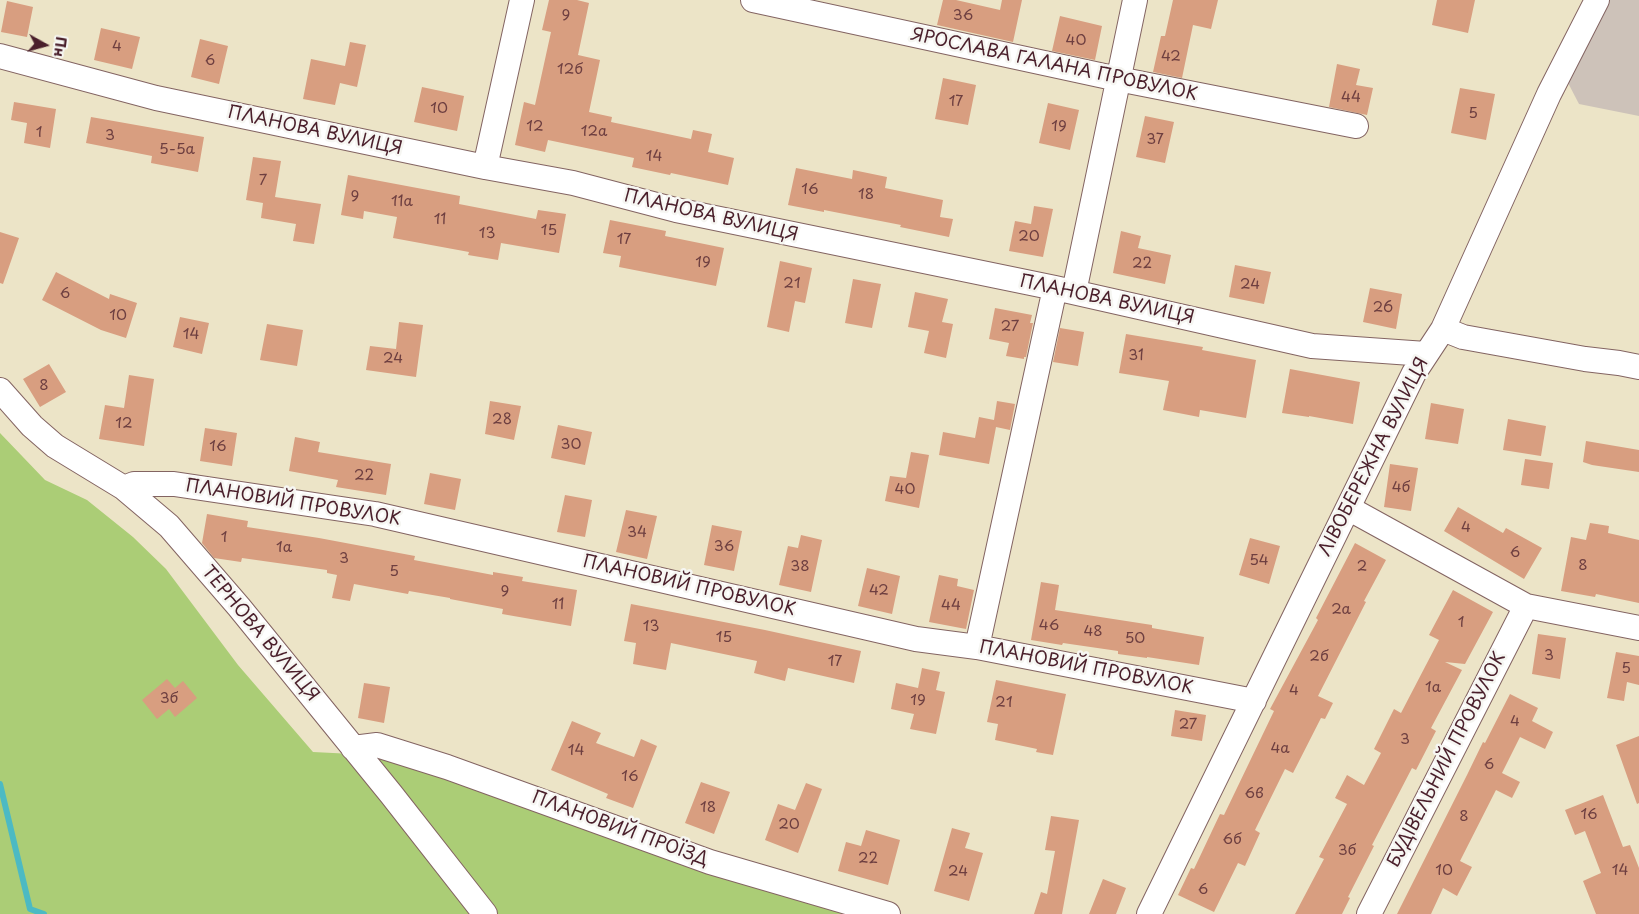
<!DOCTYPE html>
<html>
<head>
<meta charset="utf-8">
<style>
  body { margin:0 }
  #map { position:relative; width:1639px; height:914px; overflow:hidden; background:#ece4c7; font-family:"Playpen Sans",sans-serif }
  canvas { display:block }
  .north { position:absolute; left:20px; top:20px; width:50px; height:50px; -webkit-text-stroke:4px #f6f6f2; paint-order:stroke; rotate:97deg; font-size:14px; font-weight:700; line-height:20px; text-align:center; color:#4a1f2b }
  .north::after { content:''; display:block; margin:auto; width:18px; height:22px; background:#4a1f2b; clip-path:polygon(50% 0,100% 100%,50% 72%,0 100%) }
</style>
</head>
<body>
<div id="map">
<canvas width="1639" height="914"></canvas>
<div class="north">Пн</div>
</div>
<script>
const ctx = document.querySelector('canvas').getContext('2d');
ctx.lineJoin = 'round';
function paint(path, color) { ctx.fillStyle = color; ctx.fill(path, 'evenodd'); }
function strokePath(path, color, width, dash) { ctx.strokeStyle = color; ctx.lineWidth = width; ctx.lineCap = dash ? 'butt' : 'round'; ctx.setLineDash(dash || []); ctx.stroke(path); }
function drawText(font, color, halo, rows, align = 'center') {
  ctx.font = font + ' "Playpen Sans",sans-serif'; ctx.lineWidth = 5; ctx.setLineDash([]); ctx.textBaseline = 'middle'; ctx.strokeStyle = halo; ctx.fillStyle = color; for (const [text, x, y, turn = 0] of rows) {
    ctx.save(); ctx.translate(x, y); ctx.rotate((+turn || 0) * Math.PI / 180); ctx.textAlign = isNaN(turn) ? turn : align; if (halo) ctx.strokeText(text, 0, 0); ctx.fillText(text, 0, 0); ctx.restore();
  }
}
paint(new Path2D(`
  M1607 0H1639V116L1579 104 1566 79Z`), '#cdc2b9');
paint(new Path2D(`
  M0 433 45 480 87 500 133 537 166 569 238 665 313 752 373 755 858 914H0Z`), '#abcd76');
strokePath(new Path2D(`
  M0 784 30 909 44 914`), '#4cbac3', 6);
paint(new Path2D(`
  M549 0H577L589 3 578 55 600 60 589 112 612 117 611 122 691 139 693 130 712 134 708 152 734 158 728 185 671 173 670 175 632 167 634 158 548 140 545 152 515 145 524 102 535 105 551 32 542 30Z
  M943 0H956L1000 10 1002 0H1022L1013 42 937 25Z
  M1173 0H1218L1211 29 1193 25 1182 78 1153 72 1161 36H1165Z
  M1437 0H1475L1468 33 1432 25Z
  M7 1 33 7 27 37 1 32Z
  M1060 16 1102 26 1095 60 1052 51Z
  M101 28 140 37 132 69 94 60Z
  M200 39 228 46 219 84 191 77Z
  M350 42 366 45 357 87 340 83 335 105 303 99 311 59 345 66Z
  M1337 64 1360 69 1356 85 1373 88 1367 115 1329 107Z
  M943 78 976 85 968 125 935 119Z
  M422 87 464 96 457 131 414 122Z
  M1460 88 1495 94 1486 140 1451 133Z
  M14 102 56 109 50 148 24 143 27 123 11 120Z
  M1048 103 1079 110 1070 150 1039 143Z
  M1145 116 1174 122 1165 163 1136 157Z
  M91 117 204 137 198 172 151 163 152 156 86 143Z
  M253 157 281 161 275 197 321 204 314 244 293 241 296 224 261 218 263 203 246 200Z
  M796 168 852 179 853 170 887 177 885 188 943 200 940 217 953 219 949 237 900 227 901 225 824 210V212L788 205Z
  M348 175 460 196 459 204 536 219 538 210 566 214 559 253 501 243 498 260 468 255 469 252 393 238 397 217 364 211 363 219 341 215Z
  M1034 206 1053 209 1043 257 1009 251 1015 221 1031 224Z
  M610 220 666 231 665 236 724 248 716 286 619 267 621 256 603 253Z
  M1121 231 1141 236 1138 248 1171 255 1165 284 1113 273Z
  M0 232 19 238 3 284 0 283Z
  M780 261 812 268 805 303 795 301 789 332 767 327Z
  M1235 265 1271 272 1264 304 1229 297Z
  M56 272 109 299 110 294 137 303 126 338 101 330 42 300Z
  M853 279 881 284 872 328 845 323Z
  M1370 288 1402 294 1396 329 1363 322Z
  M915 292 948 299 942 322 953 324 946 358 924 353 929 331 908 327Z
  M995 308 1032 315 1030 323H1033L1026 357H1024V359L1006 356 1009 343 989 339Z
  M180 317 209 323 202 354 173 347Z
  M399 322 423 325 416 377 366 370 370 346 396 349Z
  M267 324 303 330 297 366 260 360Z
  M1060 328 1084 332 1078 366 1053 362Z
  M1126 334 1203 347 1202 350 1256 360 1246 418 1200 410 1199 417 1163 410 1169 381 1119 373Z
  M49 364 66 392 40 407 23 379Z
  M1290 369 1360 382 1353 424 1309 416V417L1282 413Z
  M129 375 154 379 144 446 99 439 105 405 124 408Z
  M490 401 521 406 514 440 485 434Z
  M997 401 1015 404 1010 430 996 427 989 464 939 455 943 432 975 438 979 417 994 420Z
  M1431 403 1464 409 1458 444 1425 439Z
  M1508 419 1546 426 1541 456 1503 450Z
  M558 425 592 432 585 465 551 458Z
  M205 428 237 433 232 466 200 461Z
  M295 437 320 442 318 452 391 464 386 495 336 487 338 480 289 471Z
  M1586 441 1639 450V472L1592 465 1583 462Z
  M911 452 929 455 919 508 885 501 890 476 906 478Z
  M1525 459 1553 463 1549 489 1521 485Z
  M1390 464 1418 468 1411 511 1384 507Z
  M430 473 461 479 455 510 424 504Z
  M565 495 592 500 585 537 557 532Z
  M1458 507 1503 533 1506 528 1542 548 1524 579 1444 531Z
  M626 510 657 516 647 559 616 552Z
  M207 514 248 521 247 527 319 538 415 556 414 560 493 575V572L523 577 522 581 577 590 571 626 502 614 503 609 450 599V598L409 591 408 594 354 584 350 601 332 598 337 575 327 573V570L242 558 241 562 214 558 202 543Z
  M1590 523 1609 526 1608 533 1639 540V603L1596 594 1595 597 1561 591 1571 537 1586 540Z
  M712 525 742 531 734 571 704 565Z
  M801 535 822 540 811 592 779 585 788 546 798 548Z
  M1250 538 1280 546 1269 584 1239 575Z
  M1355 543 1386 560 1364 601 1366 602 1318 696 1333 703 1325 719 1321 718 1293 773 1285 769 1255 830 1260 833 1245 866 1238 863 1214 912 1178 895 1191 868 1194 869 1220 814 1224 815 1274 711 1270 709 1318 620 1316 618Z
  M867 568 900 576 892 614 858 606Z
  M939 575 958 579 957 586 974 590 966 629 929 622Z
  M1041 582 1059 585 1055 610 1152 625V628L1204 637 1199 665 1147 657V658L1118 654V651L1063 643 1062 645 1031 640Z
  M1453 590 1493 612 1465 664 1445 662 1462 670 1431 728 1436 731 1416 770 1412 768 1372 845 1374 846 1348 897 1350 898 1342 914H1295L1324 859 1319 857 1347 804 1335 798 1347 775 1364 785 1381 753 1374 749 1394 709 1401 713 1439 640 1429 635Z
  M631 604 765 630 861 651 854 683 788 668 785 681 754 673 757 661 671 643 666 670 633 664 636 643 624 641Z
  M1538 634 1566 638 1560 679 1532 674Z
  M1616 652 1639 656V685L1627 682 1624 701 1607 698Z
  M922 668 940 672 936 690 945 692 936 734 910 729 914 714 891 709 896 683 918 688Z
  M167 679 175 688 183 681 197 698 175 717 169 709 157 719 142 700Z
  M996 680 1066 694 1053 755 1036 752 1037 749 995 740 998 724 987 722Z
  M364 683 390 687 384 723 358 718Z
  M1510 694 1538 708 1532 721 1553 732 1545 749 1520 737 1502 773 1520 782 1512 798 1496 790 1460 861 1472 867 1457 896 1443 888 1431 914H1397L1467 775 1483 742 1485 743Z
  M1175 710 1206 715 1202 741 1171 736Z
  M572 721 601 733 596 743 634 757 641 739 657 746 633 808 606 798 608 794 551 770Z
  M1639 736V803L1637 804 1616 745Z
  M701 782 730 792 714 834 685 823Z
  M806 783 822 789 798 853 765 840 778 804 795 810Z
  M1603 795 1623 847 1630 845 1639 868V914H1596L1583 881 1601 873 1585 831 1575 835 1565 810Z
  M1051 816 1079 820 1062 914H1034L1041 892 1047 894 1055 851 1045 850Z
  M952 828 970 833 965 848 983 853 969 901 934 891Z
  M866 830 900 840 888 885 838 871 846 842 861 846Z
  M1103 879 1126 888 1116 914H1089Z`), '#d89e80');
const minor = new Path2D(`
  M753 0 1118 79 1356 126
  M0 56 156 98 485 167 573 183 676 210 1055 288 1312 346 1426 354
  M485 167 522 0
  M1074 292 1135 0
  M1443 329 1463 337 1585 359 1619 363 1639 367
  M0 390 32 426 55 446 124 488 169 526 239 607 391 794 485 914
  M124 488 134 484H174L375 514 916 639 977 647 1254 701
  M1348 508 1526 606 1639 628
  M977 647 1055 288
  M353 748 377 745 447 767 710 862 888 914
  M1149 914 1414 373 1443 329 1549 94 1597 0
  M1369 914 1526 606`);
strokePath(minor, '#836462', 26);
strokePath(minor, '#fff', 24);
drawText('15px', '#6e3f40', null, [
  ["9",566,16],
  ["36",963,16],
  ["40",1076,41],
  ["4",117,47],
  ["42",1171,57],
  ["6",210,61],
  ["12б",570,70],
  ["44",1351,98],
  ["17",956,102],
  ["10",439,109],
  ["5",1473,114],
  ["12",535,127],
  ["19",1059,127],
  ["12а",594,132],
  ["1",39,133],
  ["3",110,136],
  ["37",1155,140],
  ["5-5а",177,150],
  ["14",654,157],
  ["7",263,181],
  ["16",810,190],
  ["18",866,195],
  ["9",355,197],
  ["11а",402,202],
  ["11",440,220],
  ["15",549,231],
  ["13",487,234],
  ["20",1029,237],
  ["17",624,240],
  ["19",703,263],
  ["22",1142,264],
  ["21",792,284],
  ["24",1250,285],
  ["6",65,294],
  ["26",1383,308],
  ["10",118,316],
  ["27",1010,327],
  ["14",191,335],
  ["31",1136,356],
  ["24",393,359],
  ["8",44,386],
  ["28",502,420],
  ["12",124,424],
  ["30",571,445],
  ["16",218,447],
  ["22",364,476],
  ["4б",1401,488],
  ["40",905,490],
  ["4",1466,528],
  ["34",637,533],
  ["1",224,538],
  ["36",724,547],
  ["1а",284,548],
  ["6",1515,553],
  ["3",344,559],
  ["54",1259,561],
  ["8",1583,566],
  ["38",800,567],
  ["2",1362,567],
  ["5",394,572],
  ["42",879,591],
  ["9",505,592],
  ["11",558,605],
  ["44",951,606],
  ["2а",1341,610],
  ["1",1461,623],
  ["46",1049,626],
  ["13",651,627],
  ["48",1093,632],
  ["15",724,638],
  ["50",1135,639],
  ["3",1549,656],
  ["2б",1319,657],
  ["17",835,662],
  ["5",1626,669],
  ["1а",1433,688],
  ["4",1294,691],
  ["3б",169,699],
  ["19",918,701],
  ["21",1004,703],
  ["4",1515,722],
  ["27",1188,725],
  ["3",1405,740],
  ["4а",1280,749],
  ["14",576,751],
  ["6",1489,765],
  ["16",630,777],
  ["6в",1254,794],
  ["18",708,808],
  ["16",1589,815],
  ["8",1464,817],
  ["20",789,825],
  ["6б",1232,840],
  ["3б",1347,851],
  ["22",868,859],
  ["10",1444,871],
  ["14",1620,871],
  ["24",958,872],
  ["6",1203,890]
]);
drawText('18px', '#4a1f2b', '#f6f6f2', [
  ["ЯРОСЛАВА ГАЛАНА ПРОВУЛОК",1054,65,12],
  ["ПЛАНОВА ВУЛИЦЯ",315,131,12],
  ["ПЛАНОВА ВУЛИЦЯ",711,216,13],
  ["ПЛАНОВА ВУЛИЦЯ",1107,300,12],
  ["ЛІВОБЕРЕЖНА ВУЛИЦЯ",1374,457,-63],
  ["ПЛАНОВИЙ ПРОВУЛОК",293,503,9],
  ["ПЛАНОВИЙ ПРОВУЛОК",689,586,13],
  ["ТЕРНОВА ВУЛИЦЯ",260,634,50],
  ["ПЛАНОВИЙ ПРОВУЛОК",1086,668,11],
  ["БУДІВЕЛЬНИЙ ПРОВУЛОК",1447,760,-63],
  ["ПЛАНОВИЙ ПРОЇЗД",620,829,20]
]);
</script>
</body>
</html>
